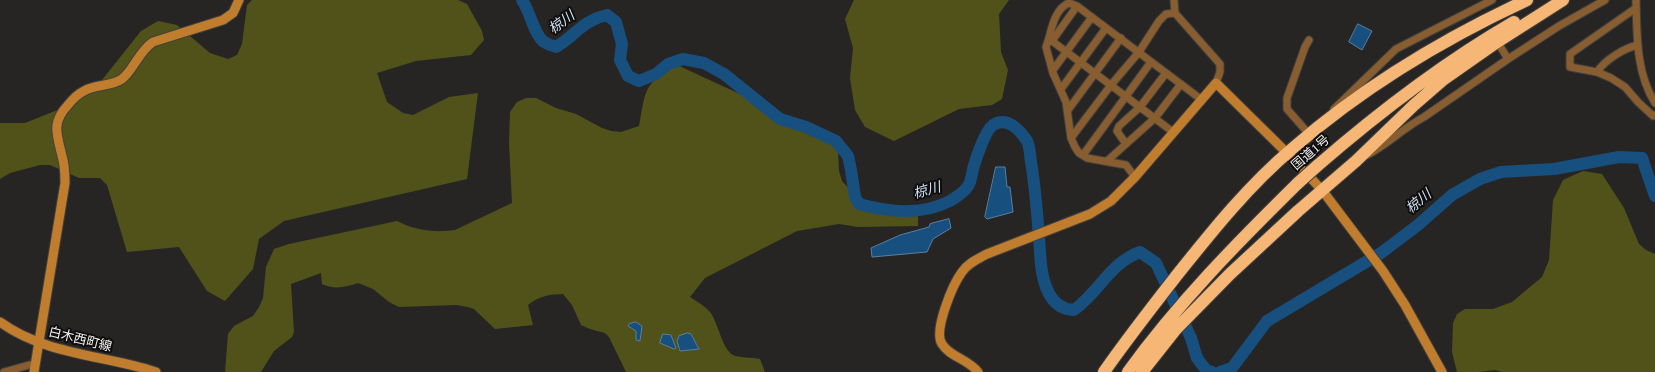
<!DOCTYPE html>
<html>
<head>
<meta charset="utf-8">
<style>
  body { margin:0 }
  canvas { display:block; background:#272523 }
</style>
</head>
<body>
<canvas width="1655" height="372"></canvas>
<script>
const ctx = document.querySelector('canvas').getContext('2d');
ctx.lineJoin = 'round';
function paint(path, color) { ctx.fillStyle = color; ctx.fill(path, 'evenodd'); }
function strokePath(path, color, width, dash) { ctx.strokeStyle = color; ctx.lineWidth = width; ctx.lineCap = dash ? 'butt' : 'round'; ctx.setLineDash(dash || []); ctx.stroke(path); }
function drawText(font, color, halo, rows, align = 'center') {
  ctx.font = font + ' "Times New Roman","Noto Sans JP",serif'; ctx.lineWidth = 4; ctx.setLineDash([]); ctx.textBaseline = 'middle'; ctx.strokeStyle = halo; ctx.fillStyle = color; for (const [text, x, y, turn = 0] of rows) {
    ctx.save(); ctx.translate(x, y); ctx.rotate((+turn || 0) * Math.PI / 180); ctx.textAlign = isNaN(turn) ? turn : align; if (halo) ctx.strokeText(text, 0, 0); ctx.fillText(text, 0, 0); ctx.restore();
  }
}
paint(new Path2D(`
  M252 0H458L467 4 482 31 484 40 471 55 416 61 377 73 387 102 403 113 413 115 449 97 478 93 467 179 284 221 259 239 253 269 225 301 207 291 179 247 127 252 107 185 100 178H79L50 165H40L10 173 0 179V123H25L70 105 102 80 141 31 158 21 177 25 210 53 228 59 237 55 242 44 247 5Z
  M854 0H1009L999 14 1001 52 1008 70 1002 99 992 105 959 109 894 141 865 127 855 110 850 78 853 48 845 19Z
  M677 65 742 95 759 106 797 125 827 135 838 151 839 171 842 181 856 196 893 211 918 213V226L858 227 839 224 797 231 705 278 690 297C696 301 705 306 710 312 718 322 722 349 733 355 737 358 753 357 760 359L765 372H626L609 337 605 333 590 329 581 325 572 305 563 294C550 294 537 297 528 305L533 325 495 329 474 309 468 307 456 305 399 307 389 302 373 289 358 283C346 287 334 290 322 284L321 273 291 284 294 332 292 337 274 351 261 372H225L228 334 234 326 253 316 259 307 263 298 266 267 274 249 289 244 397 221C414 230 435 233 455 230L512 203 509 143 510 112 517 102 526 98H536L556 108 576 114 602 128 611 131 621 132 639 126C646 89 643 84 677 65ZM691 334 698 346 679 350 678 344Z
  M1583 171 1602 174 1624 208 1639 244 1646 250 1655 254V372H1502L1495 370 1479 372H1457L1452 352 1453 323 1457 314 1465 309H1493L1512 302 1542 277 1549 260 1553 200 1563 180Z`), '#505219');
const water = new Path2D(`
  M1358 24 1372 31 1362 50 1349 42Z
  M996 167H1005L1007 187H1010L1013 212 987 219 985 217Z
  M949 219 951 228 933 239 927 252 872 257 871 248 900 235 929 227 930 224Z
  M636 322 642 326 640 341 636 340V331L628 326 629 324Z
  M688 333 691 334 699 349 680 351 677 341 679 336Z
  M663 334 671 335 676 348 674 349 660 343Z`);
paint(water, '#174f7f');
strokePath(water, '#587fa0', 1);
strokePath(new Path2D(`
  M522 0C530 11 534 35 544 42 547 44 552 46 556 47 575 36 583 20 607 15L616 22 622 44 620 60 628 76 639 81 656 74 668 64 683 59 704 63 724 74 780 119 806 127 836 141 848 156 851 170 855 197 859 204C889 212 920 216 950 201 956 197 964 193 968 186 971 182 972 174 973 169 976 158 985 131 993 125 1007 116 1020 130 1027 141 1030 147 1030 156 1031 162 1036 192 1038 222 1040 252 1041 275 1046 309 1074 310 1100 291 1110 263 1140 252L1156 263 1191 338 1197 358 1206 370 1212 372
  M1220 372 1232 368 1267 321 1381 253 1418 225 1452 195 1480 179 1501 172 1554 169 1619 157 1642 158 1655 196`), '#174f7f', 12);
const street = new Path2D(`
  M1636 0C1637 35 1636 73 1655 103
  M1636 8 1570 54V67L1597 72 1611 78 1625 87 1638 102 1653 116 1655 115
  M1175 13 1220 64V72L1216 83
  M1049 38C1052 26 1056 8 1069 3L1077 6
  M1309 40 1305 47 1287 98V109L1309 134
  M1051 41 1049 38 1046 47 1053 73 1066 102 1071 138 1075 147 1079 153 1087 158 1126 165 1135 177
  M1500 46 1508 59
  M1053 70 1092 17
  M1597 72C1605 60 1624 48 1638 45
  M1061 89 1106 28
  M1334 109 1396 49 1492 0
  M1068 110 1121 38
  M1173 132 1052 41 1077 6 1202 100
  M1071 138 1111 85 1139 52 1159 21 1166 14 1175 13 1174 0
  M1126 144 1117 131 1119 126 1140 107 1166 73
  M1083 155 1151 62
  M1367 155C1387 145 1403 128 1424 117L1508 59 1559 26 1605 0
  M1107 161 1155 118 1181 84
  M4 372 29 365H35`);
const secondary = new Path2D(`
  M0 322C45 355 105 355 156 372
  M34 372 65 183C65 174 65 165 62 156 57 134 51 123 68 105 72 100 78 94 84 91 95 84 110 87 122 79 133 71 139 51 153 42L223 20 233 13 239 0
  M978 372C968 359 950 357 942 344 933 331 953 284 962 272 968 263 978 259 987 254L1090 214 1111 201 1135 177 1216 83 1287 153 1322 190 1383 271 1405 305 1442 372`);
const highway = new Path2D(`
  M1317 166C1378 113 1443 63 1514 22
  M1104 372C1127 339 1152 307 1177 275 1213 230 1249 185 1293 148 1363 87 1443 39 1527 0
  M1128 372C1178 303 1237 243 1298 183
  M1142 372 1176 329 1230 274 1298 211 1356 161 1414 105 1444 79 1494 44 1563 0`);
strokePath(street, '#43413f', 9);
strokePath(secondary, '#43413f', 11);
strokePath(highway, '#43413f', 14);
strokePath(street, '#885e31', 7);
strokePath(secondary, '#c07d2d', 9);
strokePath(highway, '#f6b776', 12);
const highwayBridge = new Path2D(`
  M1298 183 1317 166`);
strokePath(highwayBridge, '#43413f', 14, []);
strokePath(highwayBridge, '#f6b776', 12);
drawText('13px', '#f0efee', '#0f0e0e', [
  ["国道1号",1311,153,-41],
  ["白木西町線",80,340,14]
]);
drawText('italic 14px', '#d0e1f3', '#0f0e0e', [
  ["椋川",562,23,-37],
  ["椋川",927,191,-15],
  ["椋川",1419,202,-39]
]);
</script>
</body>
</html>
